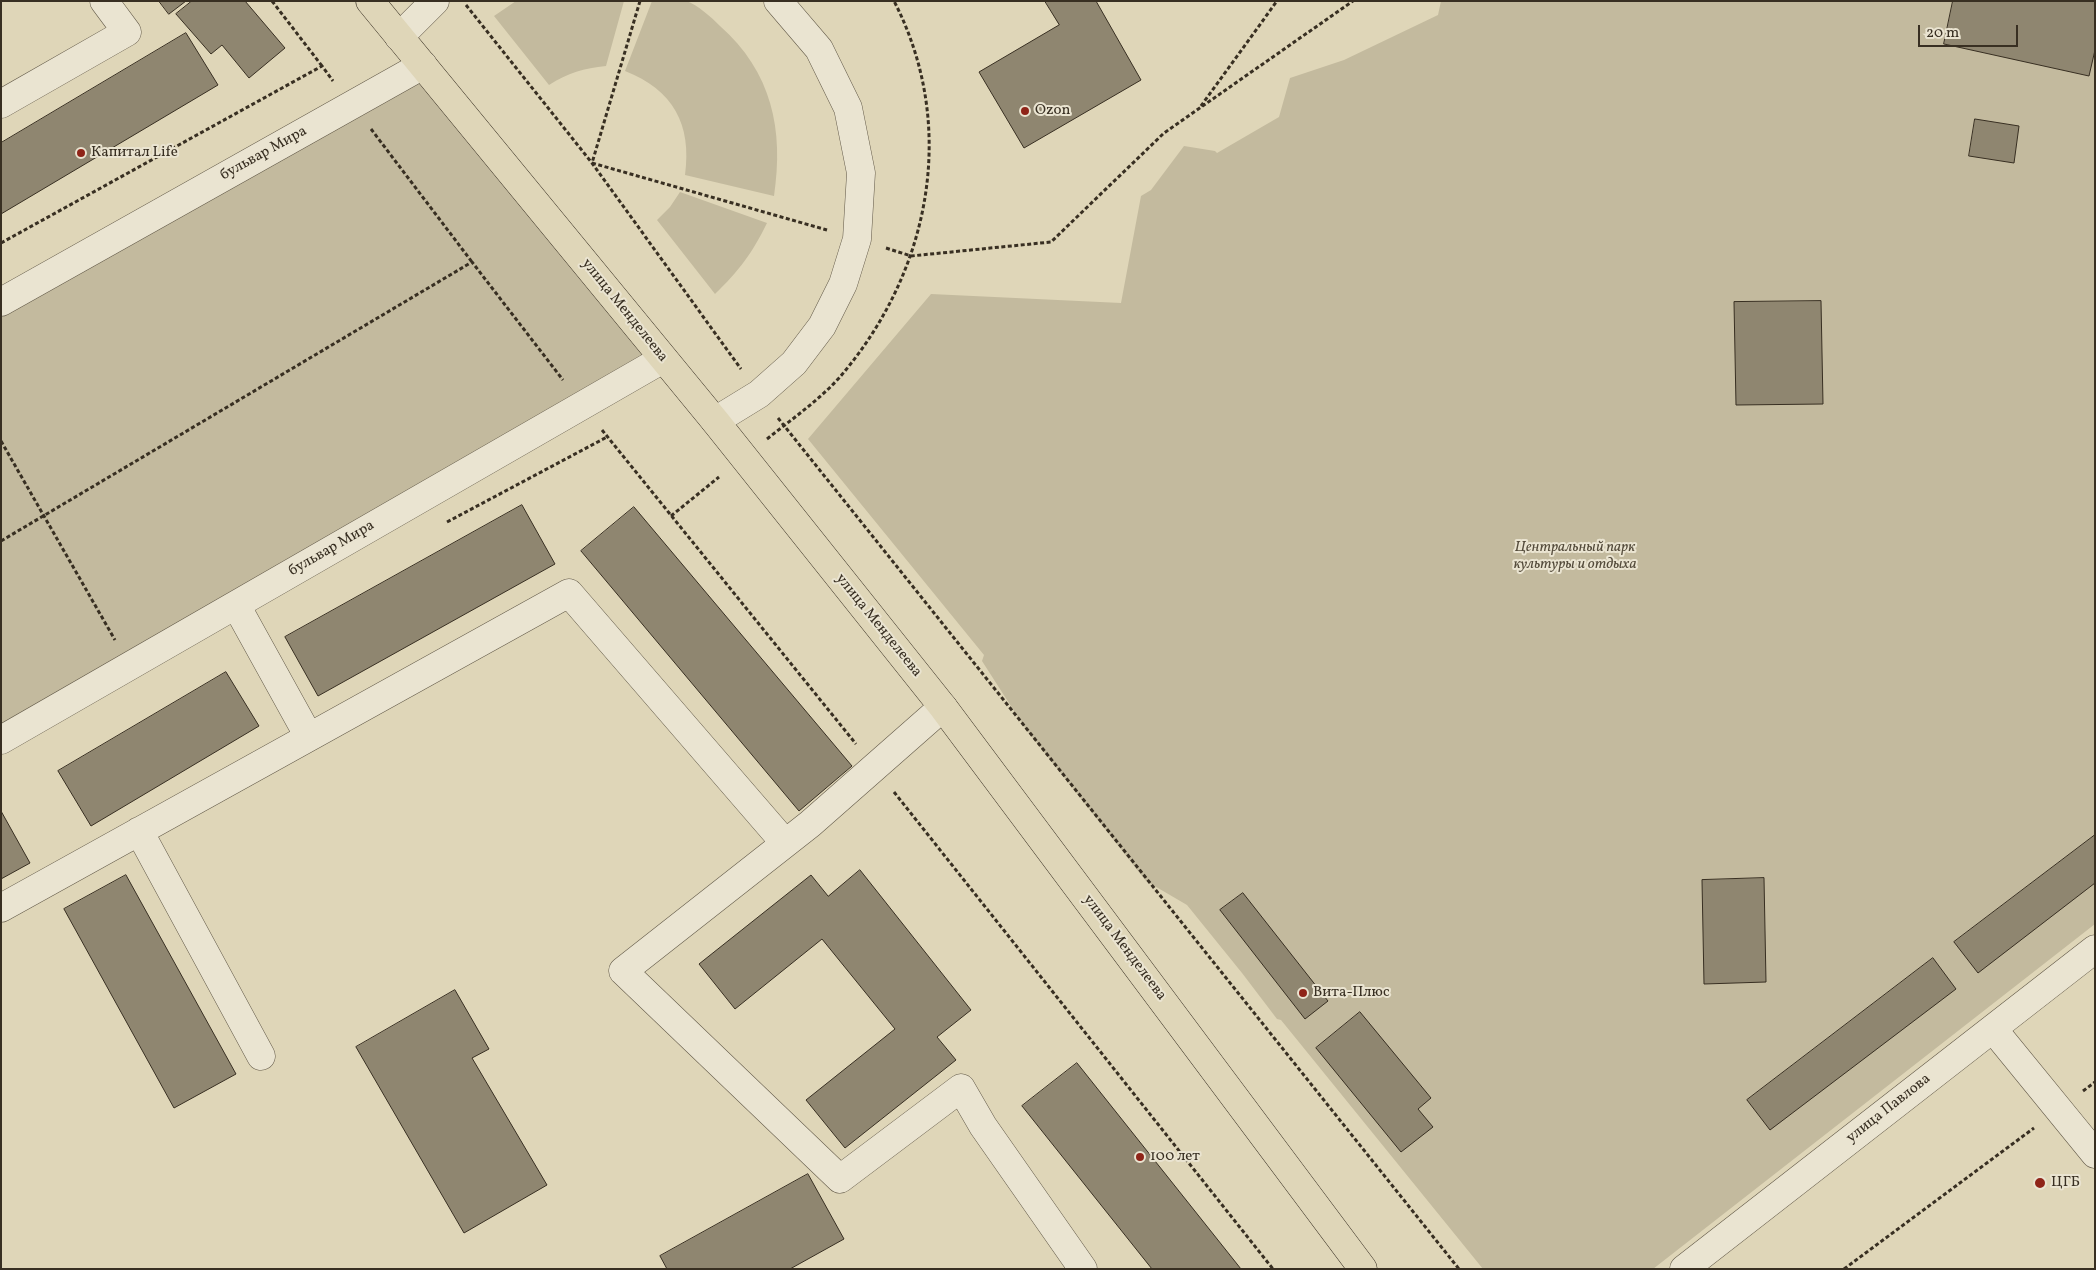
<!DOCTYPE html>
<html>
<head>
<meta charset="utf-8">
<style>
  body { margin:0 }
  #map { position:relative; width:2096px; height:1270px; overflow:hidden; background:#dfd6b8; font-family:Vollkorn,serif }
  canvas { display:block }
  .frame { position:absolute; inset:0; border:2px solid #382f22; pointer-events:none }
  .scale { position:absolute; left:1918px; top:25px; width:100px; height:22px; box-sizing:border-box; border:2px solid #382f22; border-top:0; padding-left:6px; font-size:15px; line-height:18px; white-space:nowrap; color:#382f22; -webkit-text-stroke:4px #eae4d1; paint-order:stroke }
</style>
</head>
<body>
<div id="map">
<canvas width="2096" height="1270"></canvas>
<div class="frame"></div>
<div class="scale">20 m</div>
</div>
<script>
const ctx = document.querySelector('canvas').getContext('2d');
ctx.lineJoin = 'round';
function paint(path, color) { ctx.fillStyle = color; ctx.fill(path, 'evenodd'); }
function strokePath(path, color, width, dash) { ctx.strokeStyle = color; ctx.lineWidth = width; ctx.lineCap = dash ? 'butt' : 'round'; ctx.setLineDash(dash || []); ctx.stroke(path); }
function drawText(font, color, halo, rows, align = 'center') {
  ctx.font = font + ' Vollkorn,serif'; ctx.lineWidth = 4; ctx.setLineDash([]); ctx.textBaseline = 'middle'; ctx.strokeStyle = halo; ctx.fillStyle = color; for (const [text, x, y, turn = 0] of rows) {
    ctx.save(); ctx.translate(x, y); ctx.rotate((+turn || 0) * Math.PI / 180); ctx.textAlign = isNaN(turn) ? turn : align; if (halo) ctx.strokeText(text, 0, 0); ctx.fillText(text, 0, 0); ctx.restore();
  }
}
paint(new Path2D(`
  M516 1H624L606 66C584 68 568 73 549 85L494 16Z
  M652 1C662 1 677 0 686 1 698 5 711 17 720 26 772 72 784 130 774 196L685 175C692 124 673 90 625 71Z
  M1441 1H2095V924L1653 1269H1483L1281 1020 1277 1019 1242 973 1187 905 1146 881 1025 728 982 661 984 655 808 439 931 294 1121 303 1141 196 1151 190 1184 146 1215 151 1217 153 1279 117 1290 78 1344 60 1438 15Z
  M423 65 663 359 1 740V302Z
  M680 192 767 223C753 252 739 271 715 294L657 220 670 207Z`), '#c3ba9e');
const building = new Path2D(`
  M159 1H186L169 14Z
  M192 1H245L285 48 249 78 222 45 211 54 176 14Z
  M1045 1H1096L1141 80 1024 148 979 72 1059 25Z
  M1953 1H2095V50L2089 76 1944 44Z
  M186 33 218 85 1 214V143Z
  M1975 119 2019 126 2014 163 1969 156Z
  M1821 301 1823 404 1736 405 1734 302Z
  M522 505 555 564 318 696 285 637Z
  M634 507 852 766 799 811 581 551Z
  M226 672 259 726 91 826 58 771Z
  M1 811 30 863 1 879Z
  M2095 835V883L1978 973 1954 942Z
  M860 870 971 1010 937 1037 956 1060 845 1148 806 1100 895 1029 822 939 735 1009 699 964 811 875 828 896Z
  M126 875 236 1074 174 1108 64 909Z
  M1764 878 1766 982 1704 984 1702 880Z
  M1243 893 1328 1001 1305 1019 1220 910Z
  M1933 958 1956 989 1770 1130 1747 1100Z
  M455 990 489 1049 472 1058 547 1185 464 1233 356 1047Z
  M1360 1012 1431 1098 1418 1109 1433 1127 1401 1152 1316 1048Z
  M1077 1063 1241 1269H1152L1022 1106Z
  M808 1174 844 1239 790 1269H667L660 1256Z`);
paint(building, '#8f8670');
strokePath(building, '#382f22', 1);
const minor = new Path2D(`
  M399 37 435 1
  M1 104 127 32 104 1
  M1 302 423 65
  M715 421 759 394 794 363 822 326 843 284 857 239 861 173 848 108 819 49 778 1
  M236 605 309 737
  M943 707 810 824 623 971 840 1179 961 1088 983 1126 1083 1269
  M1 740 663 359
  M139 831 261 1056
  M1 908 569 593 785 843
  M1993 1029 2095 1154
  M1684 1269 2095 949`);
const major = new Path2D(`
  M370 1 715 421 943 707 1363 1269`);
strokePath(minor, '#625948', 29);
strokePath(major, '#382f22', 29);
strokePath(new Path2D(`
  M272 1 322 66
  M640 1 592 163 827 230
  M466 5 592 163 741 369
  M1201 106 1277 1
  M371 129 472 262
  M1 243 322 66 333 81
  M886 248 911 256 1051 242 1164 133 1353 1
  M778 418 1459 1269
  M602 430 856 744
  M767 439C792 419 818 401 839 378 930 273 959 127 894 1
  M1 441 115 640
  M671 516 719 477
  M447 522 607 437
  M1 541 472 262 563 380
  M894 792 1273 1269
  M2083 1091 2095 1082
  M1844 1269 2034 1128`), '#382f22', 3, [4, 2.5]);
strokePath(minor, '#eae4d1', 28);
strokePath(major, '#dfd6b8', 28);
for (const [x, y, r, color] of [
  [1025,111,5,"#8f2418"],
  [81,153,5,"#8f2418"],
  [1303,993,5,"#8f2418"],
  [1140,1157,5,"#8f2418"],
  [2040,1183,6,"#8f2418"]
]) { const dot = new Path2D(); dot.arc(x, y, r, 0, 2 * Math.PI); ctx.fillStyle = color; ctx.fill(dot); strokePath(dot, '#eae4d1', 2); }
drawText('15px', '#382f22', '#eae4d1', [
  ["Ozon",1035,111],
  ["Капитал Life",91,153],
  ["Вита-Плюс",1313,993],
  ["100 лет",1150,1157],
  ["ЦГБ",2051,1183]
], 'left');
drawText('15px', '#382f22', '#eae4d1', [
  ["бульвар Мира",264,154,-29],
  ["улица Менделеева",624,311,51],
  ["бульвар Мира",332,549,-30],
  ["улица Менделеева",878,626,51],
  ["улица Менделеева",1124,948,53],
  ["улица Павлова",1889,1109,-38]
]);
drawText('italic 15px', '#544b3b', '#eae4d1', [
  ["Центральный парк",1575,548],
  ["культуры и отдыха",1575,565]
]);
</script>
</body>
</html>
